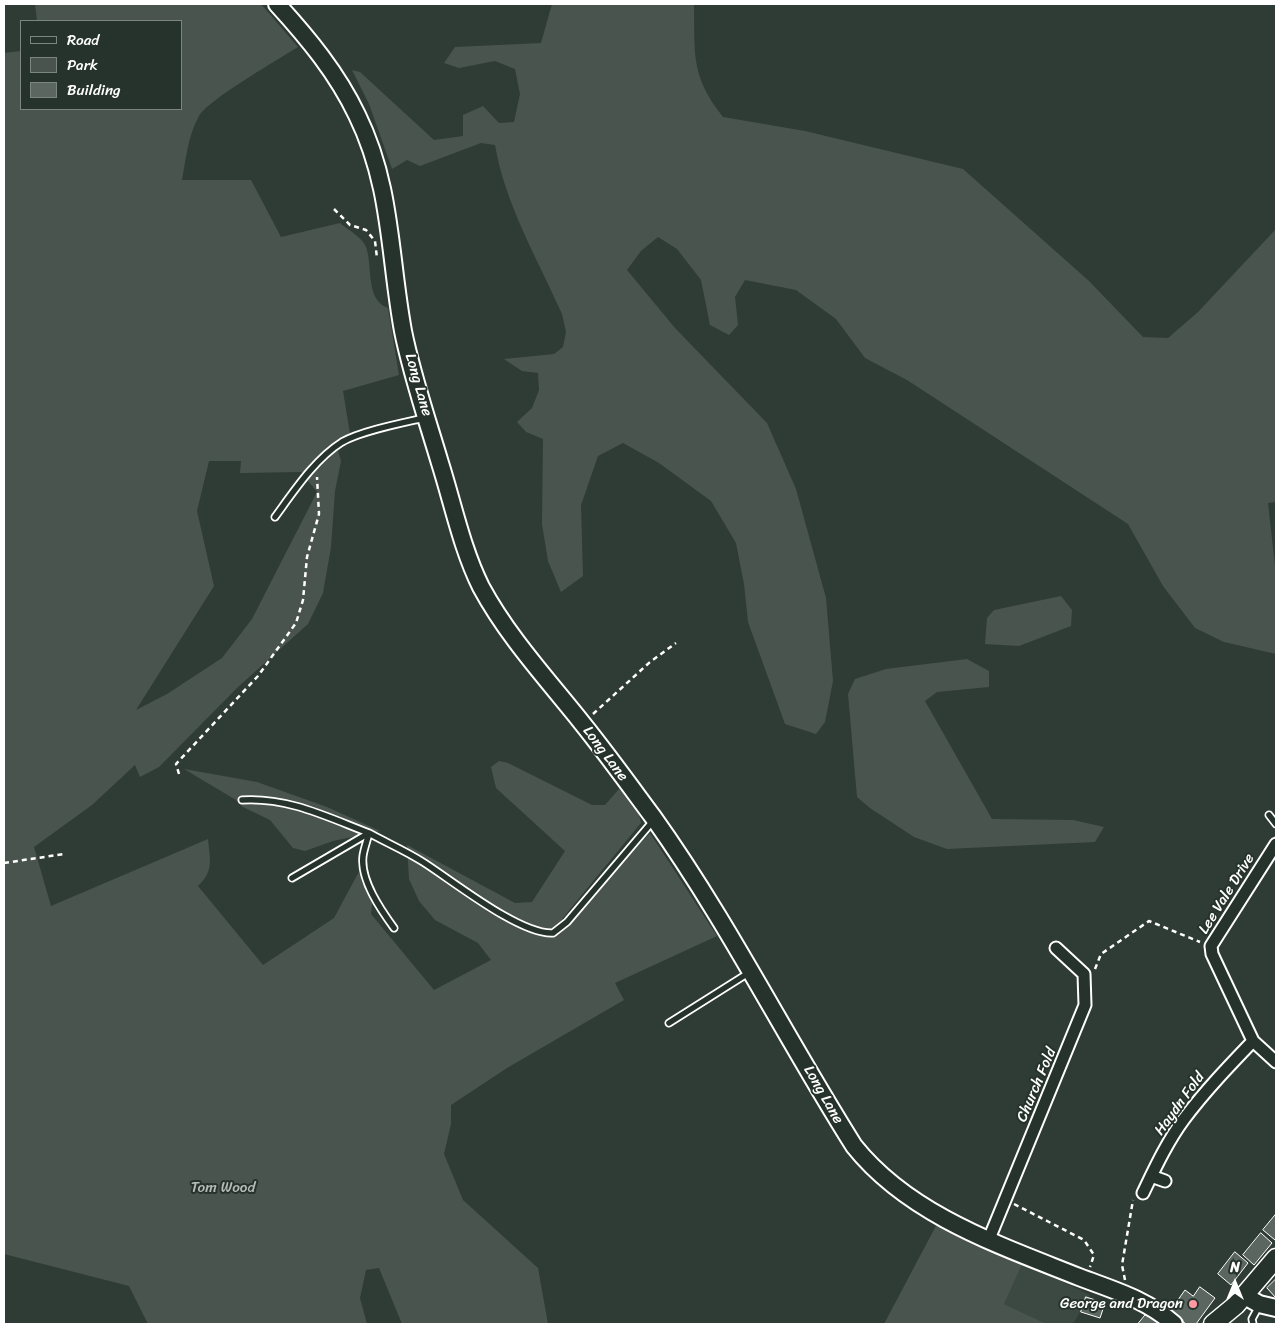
<!DOCTYPE html>
<html>
<head>
<meta charset="utf-8">
<style>
  body { margin:0 }
  #map { position:relative; width:1280px; height:1328px; overflow:hidden; background:#2f3b35; font-family:Sriracha,sans-serif }
  canvas { display:block }
  .frame { position:absolute; inset:0; border:5px solid #fff; pointer-events:none }
  .legend { position:absolute; left:20px; top:20px; width:162px; height:90px; box-sizing:border-box; background:#26332d; border:1px solid #7d8581; margin:0; padding:6px 9px; list-style:none; font-size:15px; color:#fff }
  .legend li { display:flex; align-items:center; gap:10px; height:25px }
  .legend b { width:25px; border:1px solid #7d8581 }
  .north { position:absolute; left:1210px; top:1258px; width:50px; height:50px; -webkit-text-stroke:4px #26332d; paint-order:stroke; rotate:0deg; font-size:14px; font-weight:700; line-height:20px; text-align:center; color:#fff }
  .north::after { content:''; display:block; margin:auto; width:18px; height:22px; background:#fff; clip-path:polygon(50% 0,100% 100%,50% 72%,0 100%) }
</style>
</head>
<body>
<div id="map">
<canvas width="1280" height="1328"></canvas>
<div class="frame"></div>
<ul class="legend">
<li><b style="height:6px;background:#26332d"></b>Road</li>
<li><b style="height:14px;background:#4a544f"></b>Park</li>
<li><b style="height:14px;background:#5b6661"></b>Building</li>
</ul>
<div class="north">N</div>
</div>
<script>
const ctx = document.querySelector('canvas').getContext('2d');
ctx.lineJoin = 'round';
function paint(path, color) { ctx.fillStyle = color; ctx.fill(path, 'evenodd'); }
function strokePath(path, color, width, dash) { ctx.strokeStyle = color; ctx.lineWidth = width; ctx.lineCap = dash ? 'butt' : 'round'; ctx.setLineDash(dash || []); ctx.stroke(path); }
function drawText(font, color, halo, rows, align = 'center') {
  ctx.font = font + ' Sriracha,sans-serif'; ctx.lineWidth = 4; ctx.setLineDash([]); ctx.textBaseline = 'middle'; ctx.strokeStyle = halo; ctx.fillStyle = color; for (const [text, x, y, turn = 0] of rows) {
    ctx.save(); ctx.translate(x, y); ctx.rotate((+turn || 0) * Math.PI / 180); ctx.textAlign = isNaN(turn) ? turn : align; if (halo) ctx.strokeText(text, 0, 0); ctx.fillText(text, 0, 0); ctx.restore();
  }
}
paint(new Path2D(`
  M938 1222 1090 1295 1073 1324H1047L1004 1304Z`), '#3c4842');
paint(new Path2D(`
  M35 4H261L298 47C279 59 208 100 199 116 188 136 186 158 182 180H251L281 237 340 223C347 229 363 238 366 247 373 266 365 300 388 308L399 375 343 391 351 440 337 447 341 461 335 491 331 547 323 593 308 624 238 687 159 767 140 777 135 765 92 805 34 847 51 906 208 839C210 860 214 871 198 886L263 965 334 918 362 866 373 895 371 914 434 990 491 960 478 943 435 920 419 901 409 879 407 845 515 903 532 902 565 851 496 788 491 767 499 761 508 763 592 805H605L619 789C631 798 639 808 641 823L562 919 566 920 650 833 717 936 615 983 624 1000 507 1068 451 1105V1124L444 1154 463 1200 538 1268 548 1324H402L379 1268 366 1270 360 1298 367 1324H148L129 1286 4 1254V53L21 51V109H181V21H37ZM209 461H241L240 473 301 472 317 492 252 619 222 658 167 694 136 710 214 586 197 511Z
  M552 4H694C695 54 690 75 723 117L805 131 963 169 1089 281 1143 337 1168 338 1198 312 1276 229V502L1268 503 1276 575V654L1224 642 1195 628 1163 586 1128 524 907 380 865 358 836 319 796 290 745 280 735 297 738 325 729 335 710 325 701 280 677 249 658 237 641 251 627 270 675 328 767 423 796 489 826 598 833 681 825 722 816 734 785 724 748 622 744 584 736 543 711 501 659 463 623 443 598 456 581 505 583 576 561 592 548 561 542 524 543 439 526 432 517 422 532 408 539 390 538 373 522 371 504 359 554 354 563 347 566 332 562 314C538 260 505 204 495 145L481 143 420 166 407 160 392 169 369 104 352 70 360 72 434 140 463 136V115L483 106 499 123 514 122 520 94 515 69 495 61 459 68 444 63 455 47 541 43Z
  M1061 596 1072 610 1071 626 1019 646 985 644 987 618 994 610Z
  M967 659 989 671V687L937 692 925 701 992 819 1073 820 1104 827 1095 842 947 849 914 837 870 808 857 797 848 694 855 679 886 669Z
  M184 769 257 782 327 807 380 831 333 841 305 851 293 848 270 820 243 807 236 800Z
  M938 1222 1022 1264 1004 1304 1047 1324H884Z`), '#4a544f');
const building = new Path2D(`
  M1276 1214V1239L1275 1240 1263 1230Z
  M1261 1233 1272 1243 1254 1265 1243 1255Z
  M1235 1252 1248 1263 1231 1285 1218 1274Z
  M1276 1279V1298L1267 1288Z
  M1200 1287 1215 1298 1196 1324H1186L1170 1311 1185 1290 1193 1296Z
  M1086 1297 1105 1303 1100 1318 1081 1312Z
  M1147 1313 1161 1324H1138Z`);
paint(building, '#5b6661');
strokePath(building, '#fff', 1);
const lane = new Path2D(`
  M275 517C294 491 315 459 342 442 361 431 402 423 424 418
  M242 800C288 797 327 817 369 833 367 841 364 849 363 856 360 880 381 910 394 928
  M1269 815 1276 824
  M292 878 369 833C387 843 406 851 423 862 453 881 520 935 553 933L567 922 653 821
  M669 1023 750 972
  M1253 1324 1252 1319 1259 1306`);
const street = new Path2D(`
  M1276 844 1211 946 1212 954 1253 1041 1276 1062
  M1151 1176 1165 1181
  M1143 1193C1155 1168 1167 1142 1184 1119 1205 1091 1229 1066 1253 1041
  M989 1239 1085 1005 1084 974 1056 948`);
const secondary = new Path2D(`
  M277 4C308 38 337 73 357 115 392 186 389 255 403 331 412 376 427 419 440 463 453 504 462 549 481 587 508 637 547 679 582 723 607 754 630 786 653 817 728 922 785 1037 854 1146 909 1215 999 1245 1079 1277 1113 1290 1146 1299 1174 1324
  M1245 1296 1259 1304 1276 1308`);
const primary = new Path2D(`
  M1213 1324 1236 1305 1276 1258`);
strokePath(lane, '#fff', 9);
strokePath(street, '#fff', 15);
strokePath(secondary, '#fff', 20);
strokePath(primary, '#fff', 21);
strokePath(new Path2D(`
  M334 209 350 225 366 230 375 241 377 258
  M593 714 650 662 676 643
  M179 774 176 764 258 676 296 623 303 600 307 557 319 514 317 477
  M4 863 64 854
  M1095 969 1101 954 1149 921 1200 942
  M1014 1204 1084 1240 1094 1255 1090 1267
  M1125 1280 1122 1265 1133 1200`), '#fff', 2.5, [5, 4]);
strokePath(lane, '#26332d', 5.5);
strokePath(street, '#26332d', 11);
strokePath(secondary, '#26332d', 16);
strokePath(primary, '#26332d', 18);
for (const [x, y, r, color] of [
  [1193,1304,5,"#ff9aa2"]
]) { const dot = new Path2D(); dot.arc(x, y, r, 0, 2 * Math.PI); ctx.fillStyle = color; ctx.fill(dot); strokePath(dot, '#26332d', 2); }
drawText('15px', '#fff', '#26332d', [
  ["Long Lane",418,385,74],
  ["Long Lane",605,754,53],
  ["Lee Vale Drive",1227,894,-58],
  ["Church Fold",1037,1085,-67],
  ["Long Lane",823,1095,60],
  ["Haydn Fold",1180,1104,-54]
]);
drawText('15px', '#b7bbb9', '#26332d', [
  ["Tom Wood",223,1188]
]);
drawText('15px', '#fff', '#26332d', [
  ["George and Dragon",1183,1304]
], 'right');
</script>
</body>
</html>
